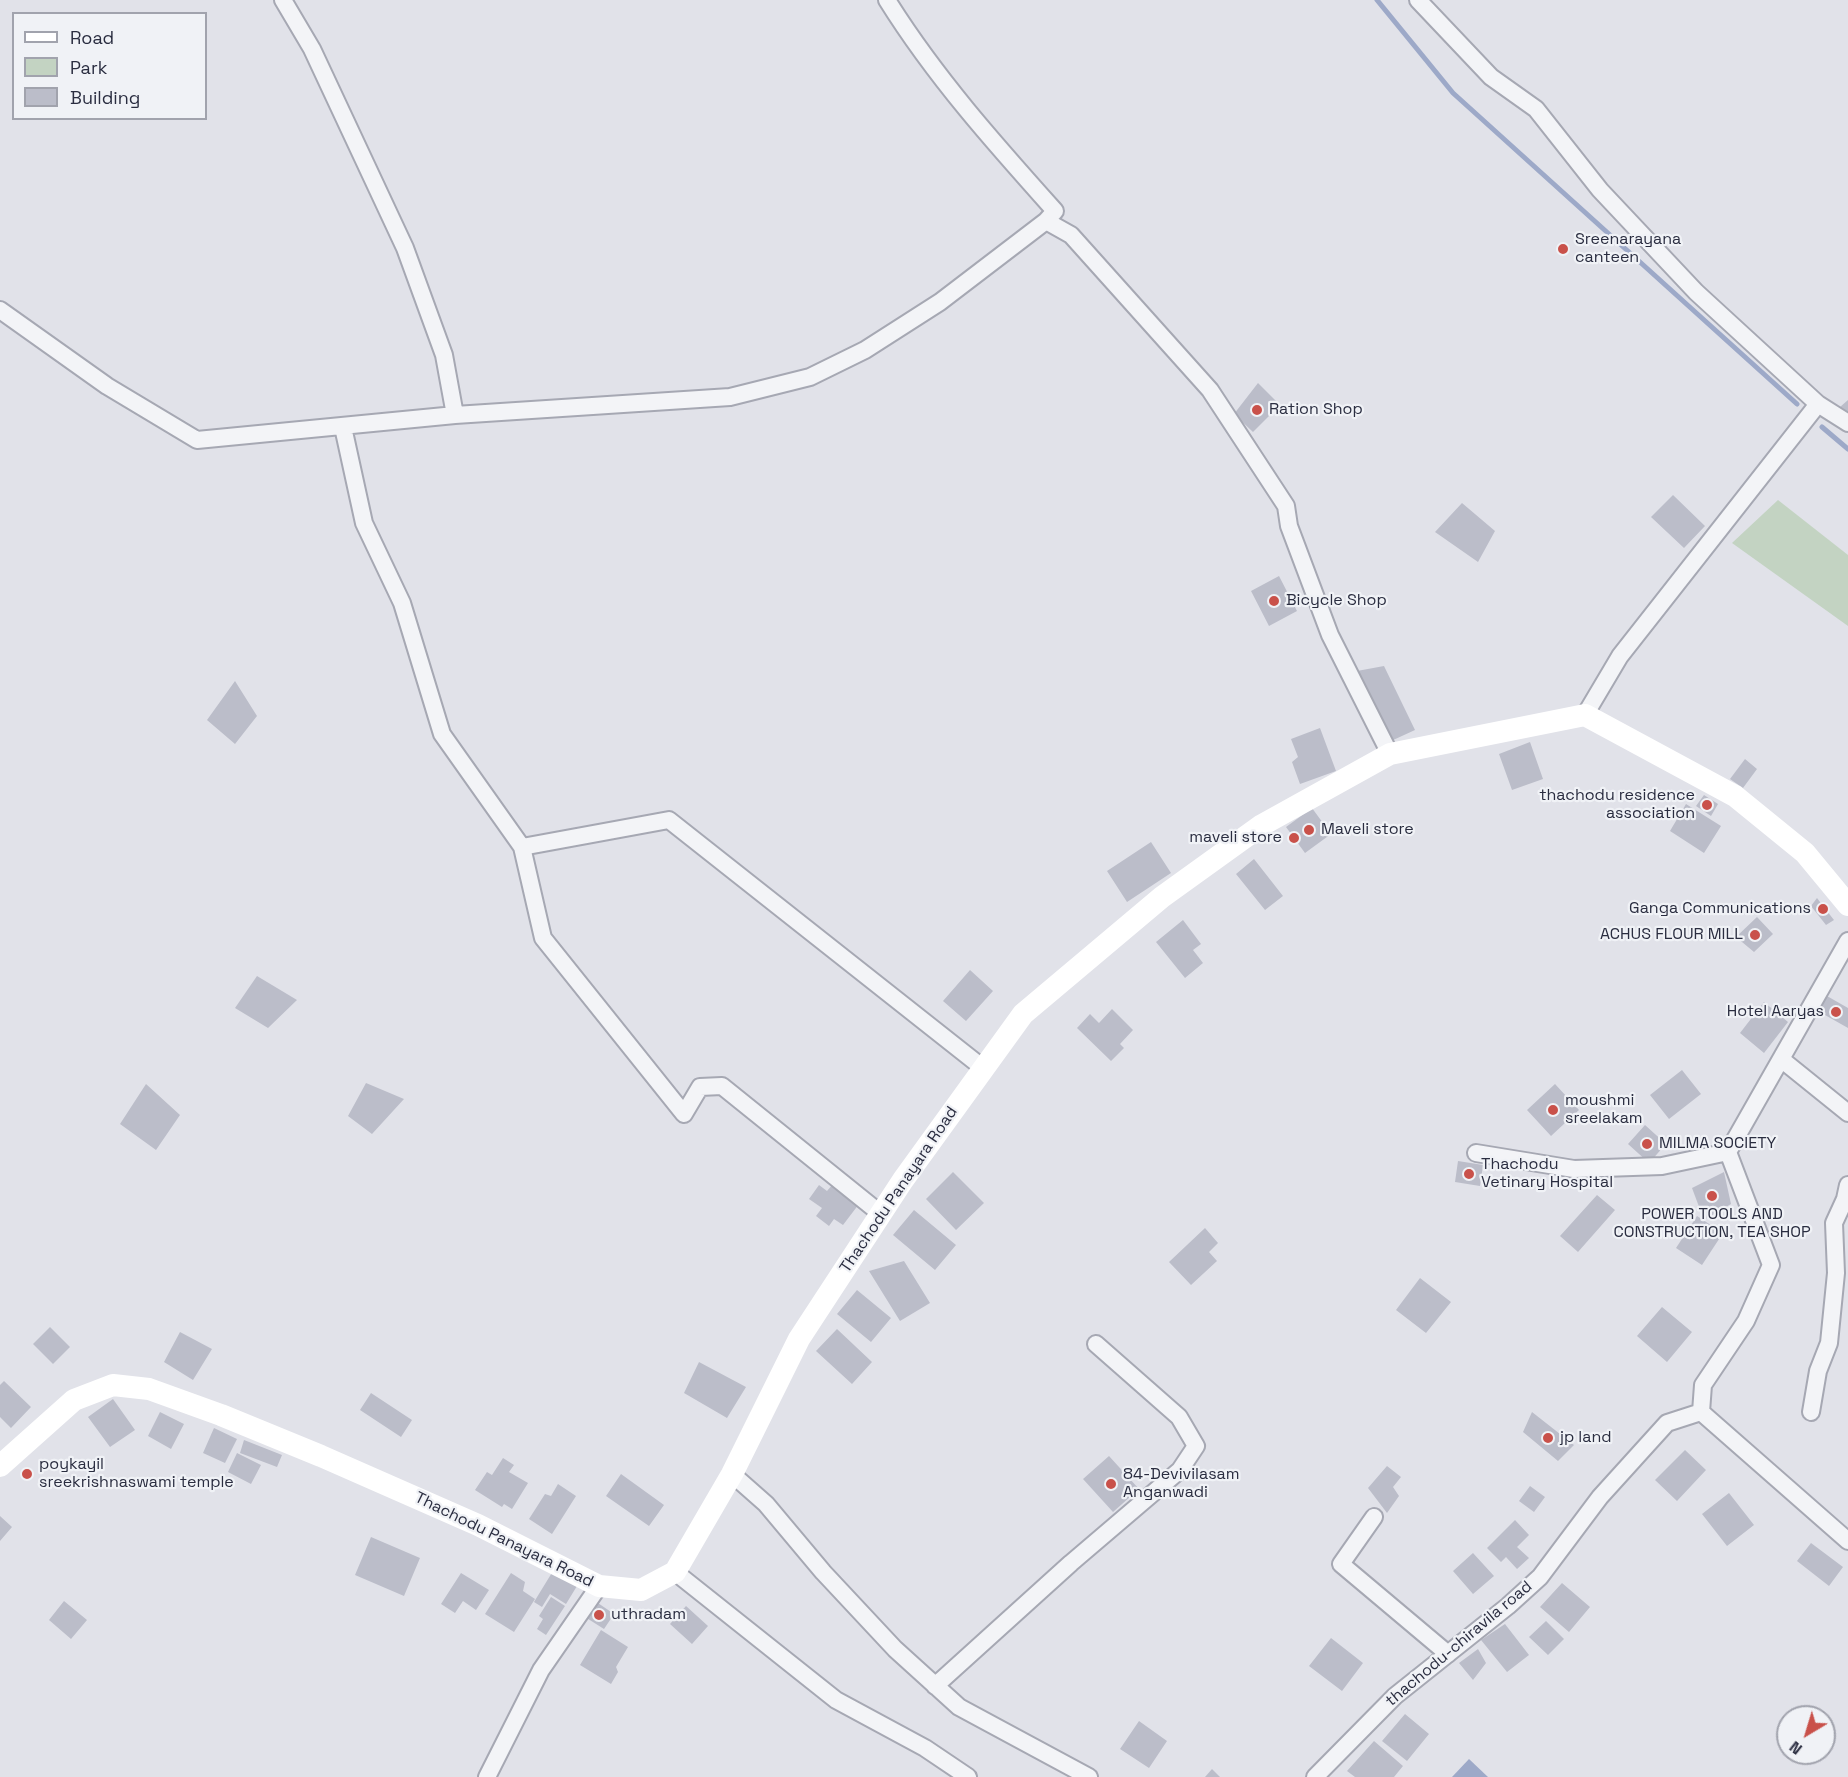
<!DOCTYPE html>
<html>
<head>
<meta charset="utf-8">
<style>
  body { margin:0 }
  #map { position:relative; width:1848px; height:1777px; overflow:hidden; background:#e1e2e9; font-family:"Space Grotesk",sans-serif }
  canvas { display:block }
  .legend { position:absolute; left:12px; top:12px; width:195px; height:108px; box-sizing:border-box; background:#f0f2f6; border:2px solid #a1a3ad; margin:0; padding:8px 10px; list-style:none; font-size:18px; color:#2a2d40 }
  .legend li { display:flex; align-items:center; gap:12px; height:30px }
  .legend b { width:30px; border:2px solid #a1a3ad }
  .north { position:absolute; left:1776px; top:1705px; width:60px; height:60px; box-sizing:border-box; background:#f0f2f6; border:2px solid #a1a3ad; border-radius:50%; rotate:218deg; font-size:16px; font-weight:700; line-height:24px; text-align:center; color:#2a2d40 }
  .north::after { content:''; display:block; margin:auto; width:21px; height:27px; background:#c9514a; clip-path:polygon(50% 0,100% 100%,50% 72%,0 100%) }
</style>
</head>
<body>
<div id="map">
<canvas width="1848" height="1777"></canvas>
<ul class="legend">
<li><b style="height:8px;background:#fff"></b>Road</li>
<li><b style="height:16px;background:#c3d3c2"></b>Park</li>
<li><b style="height:16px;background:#bbbdc9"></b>Building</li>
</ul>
<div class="north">N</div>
</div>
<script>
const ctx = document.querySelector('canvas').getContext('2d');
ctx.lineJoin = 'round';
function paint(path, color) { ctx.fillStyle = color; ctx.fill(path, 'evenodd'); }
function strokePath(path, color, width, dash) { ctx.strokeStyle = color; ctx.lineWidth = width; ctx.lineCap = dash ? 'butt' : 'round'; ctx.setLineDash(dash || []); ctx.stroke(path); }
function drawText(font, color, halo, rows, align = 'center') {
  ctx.font = font + ' "Space Grotesk",sans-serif'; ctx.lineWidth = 4.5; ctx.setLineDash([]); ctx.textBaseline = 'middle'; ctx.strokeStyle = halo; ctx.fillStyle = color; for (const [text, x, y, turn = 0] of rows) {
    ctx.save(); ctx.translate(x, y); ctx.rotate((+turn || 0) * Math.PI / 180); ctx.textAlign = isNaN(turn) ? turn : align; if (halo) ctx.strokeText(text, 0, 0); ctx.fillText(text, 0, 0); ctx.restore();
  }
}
paint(new Path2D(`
  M1778 500 1848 555V626L1732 543Z`), '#c3d3c2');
paint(new Path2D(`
  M1469 1759 1488 1777H1452Z`), '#9da9c8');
strokePath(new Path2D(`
  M1377 0 1453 93 1797 404
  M1822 427 1848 449`), '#9da9c8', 5);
paint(new Path2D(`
  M1258 383 1280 405 1253 432 1234 414Z
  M1848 400V415L1840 407Z
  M1673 495 1705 526 1684 548 1651 517Z
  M1462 503 1495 531 1478 562 1435 532Z
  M1279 576 1297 611 1269 626 1251 591Z
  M1384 666 1415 730 1391 741 1357 671Z
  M235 681 257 716 235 744 207 720Z
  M1320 728 1336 771 1300 784 1292 762 1298 757 1291 739Z
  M1530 742 1543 779 1512 790 1499 754Z
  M1745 759 1757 769 1743 788 1730 779Z
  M1704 795 1718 804 1711 816 1696 806Z
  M1686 804 1721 826 1704 853 1670 831Z
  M1312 808 1331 834 1305 853 1286 827Z
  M1151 842 1171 873 1127 902 1107 871Z
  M1254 859 1283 896 1265 910 1236 874Z
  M1817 898 1823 906 1834 920 1826 925 1811 906Z
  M1757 917 1773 934 1754 952 1736 937Z
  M1183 920 1201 944 1193 950 1203 963 1185 978 1156 942Z
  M970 970 993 991 966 1021 943 1001Z
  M257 976 297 1000 268 1028 235 1008Z
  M1827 996 1848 1008V1028L1825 1015 1821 1006Z
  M1764 1002 1788 1022 1764 1053 1740 1033Z
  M1112 1009 1133 1030 1120 1044 1124 1048 1111 1061 1077 1028 1090 1014 1099 1023Z
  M1682 1070 1701 1094 1669 1119 1650 1095Z
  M366 1083 404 1099 372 1134 348 1116Z
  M146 1084 180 1115 156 1150 120 1124Z
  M1555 1084 1579 1110 1551 1136 1527 1110Z
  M1645 1125 1666 1144 1649 1163 1628 1144Z
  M1458 1161 1483 1165 1480 1186 1455 1182Z
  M953 1172 984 1203 956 1230 926 1199Z
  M1724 1172 1731 1204 1704 1220 1692 1188Z
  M833 1184 859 1204 843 1225 834 1219 829 1226 816 1216 822 1208 809 1199 819 1185 827 1191Z
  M1597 1195 1615 1210 1578 1252 1560 1236Z
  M914 1210 956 1245 935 1270 893 1235Z
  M1697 1216 1723 1233 1702 1265 1676 1248Z
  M1205 1228 1218 1243 1209 1252 1217 1261 1191 1285 1169 1262Z
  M904 1261 930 1303 900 1321 869 1271Z
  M1420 1278 1451 1302 1426 1333 1396 1310Z
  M857 1290 891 1318 871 1342 837 1314Z
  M1662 1307 1692 1332 1667 1362 1637 1336Z
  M50 1327 70 1347 53 1364 33 1344Z
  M837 1329 872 1362 852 1384 816 1351Z
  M180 1332 212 1349 193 1380 164 1362Z
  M699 1362 746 1387 727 1418 684 1393Z
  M4 1381 31 1407 11 1428 0 1417V1385Z
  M371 1393 412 1420 401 1437 360 1410Z
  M113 1399 135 1430 110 1447 88 1417Z
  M160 1412 184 1424 171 1449 148 1436Z
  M1532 1412 1574 1445 1558 1461 1523 1432Z
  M214 1428 237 1439 225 1463 203 1453Z
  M244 1440 282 1455 277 1467 240 1453Z
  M1685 1450 1706 1470 1677 1501 1655 1480Z
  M237 1453 261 1465 251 1484 228 1472Z
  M1109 1456 1139 1489 1113 1512 1083 1479Z
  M503 1458 514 1465 509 1472 528 1483 512 1509 504 1504 502 1507 475 1490 487 1472 492 1475Z
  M1387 1466 1401 1477 1393 1487 1399 1496 1387 1513 1368 1488Z
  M621 1474 664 1505 649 1526 606 1496Z
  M558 1484 576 1496 552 1534 529 1519 545 1494 551 1496Z
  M1530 1486 1545 1497 1534 1512 1519 1501Z
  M1729 1493 1754 1525 1727 1546 1702 1514Z
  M0 1516 12 1527 0 1541Z
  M1515 1520 1529 1535 1517 1547 1529 1558 1517 1569 1506 1557 1501 1562 1487 1548Z
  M371 1537 420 1558 404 1596 355 1575Z
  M1811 1543 1843 1567 1829 1586 1797 1561Z
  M1473 1553 1494 1576 1473 1594 1453 1571Z
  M553 1571 577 1586 566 1604 550 1594 542 1607 534 1602Z
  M461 1573 489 1590 476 1610 463 1601 455 1613 441 1604Z
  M511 1573 525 1582 523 1591 535 1599 514 1632 485 1614Z
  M1562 1583 1590 1607 1569 1632 1540 1607Z
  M551 1597 565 1606 546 1635 537 1629 543 1619 539 1616Z
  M64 1601 87 1620 71 1639 49 1620Z
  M595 1601 614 1614 604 1629 585 1617Z
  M686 1606 708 1626 692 1644 670 1624Z
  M1546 1621 1564 1639 1548 1655 1529 1637Z
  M1505 1624 1529 1655 1507 1672 1481 1640Z
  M601 1630 628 1647 616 1667 618 1672 611 1684 580 1665Z
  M1331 1638 1363 1663 1342 1691 1309 1666Z
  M1478 1649 1486 1663 1473 1680 1459 1663Z
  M1405 1714 1429 1734 1407 1761 1382 1741Z
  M1139 1721 1167 1741 1149 1768 1120 1749Z
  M1374 1741 1403 1766 1394 1777H1355L1347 1771Z
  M1212 1769 1220 1777H1205Z`), '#bbbdc9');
const minor = new Path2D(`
  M283 0 312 49 405 248 444 355 455 415
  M1418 0 1491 77 1536 109 1600 190 1696 292 1818 404 1848 423
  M1046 221 1071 235 1210 390 1286 506 1289 526 1330 635 1390 754
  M0 310 107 386 197 440 455 415 730 397 810 377 865 350 940 302 1046 221 1055 211C995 144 935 77 887 0
  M343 427 364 523 402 603 442 734 522 847 543 938 684 1114 700 1087 722 1086 881 1214
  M1585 715 1620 656 1818 404
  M522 847 669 820 983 1068
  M1848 941 1728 1152 1771 1265 1746 1321 1703 1385 1701 1412 1848 1541
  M1781 1059 1848 1113
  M1476 1153 1574 1169 1662 1166 1728 1152
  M1811 1412 1818 1371 1829 1343 1836 1273 1834 1223 1845 1199 1848 1185
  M732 1474 766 1504 823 1572 895 1649 959 1707 1089 1777
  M1374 1517 1341 1564 1448 1654
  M675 1572 836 1700 925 1748 968 1777
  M935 1686 1071 1563 1180 1470 1196 1446 1179 1417 1096 1344
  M487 1777 541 1670 599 1586
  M1315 1777 1395 1696 1508 1606 1540 1577 1600 1497 1667 1423 1701 1412`);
strokePath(minor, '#a6a8b3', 20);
strokePath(minor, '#f3f4f7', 16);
strokePath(new Path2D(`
  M0 1466 74 1400 113 1385 149 1389 221 1415 321 1456 478 1525 599 1586 641 1590 675 1572 732 1474 799 1339 903 1180 1023 1014 1162 897 1262 825 1390 754 1585 715 1735 796 1805 853 1848 905`), '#fff', 22);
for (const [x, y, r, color] of [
  [1563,249,6,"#c9514a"],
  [1257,410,6,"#c9514a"],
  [1274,601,6,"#c9514a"],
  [1707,805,6,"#c9514a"],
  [1309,830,6,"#c9514a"],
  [1294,838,6,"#c9514a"],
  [1823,909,6,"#c9514a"],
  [1755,935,6,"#c9514a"],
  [1836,1012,6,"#c9514a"],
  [1553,1110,6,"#c9514a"],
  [1647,1144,6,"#c9514a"],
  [1469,1174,6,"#c9514a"],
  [1712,1196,6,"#c9514a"],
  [1548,1438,6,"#c9514a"],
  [27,1474,6,"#c9514a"],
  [1111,1484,6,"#c9514a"],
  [599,1615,6,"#c9514a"]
]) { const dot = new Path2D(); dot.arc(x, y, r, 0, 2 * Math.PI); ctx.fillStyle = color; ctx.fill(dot); strokePath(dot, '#f0f2f6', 2); }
drawText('16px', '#2a2d40', '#f0f2f6', [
  ["Sreenarayana",1575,240],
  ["canteen",1575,258],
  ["Ration Shop",1269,410],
  ["Bicycle Shop",1286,601],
  ["thachodu residence",1695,796,"right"],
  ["association",1695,814,"right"],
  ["Maveli store",1321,830],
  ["maveli store",1282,838,"right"],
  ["Ganga Communications",1811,909,"right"],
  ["ACHUS FLOUR MILL",1743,935,"right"],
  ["Hotel Aaryas",1824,1012,"right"],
  ["moushmi",1565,1101],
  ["sreelakam",1565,1119],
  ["MILMA SOCIETY",1659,1144],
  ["Thachodu",1481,1165],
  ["Vetinary Hospital",1481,1183],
  ["POWER TOOLS AND",1712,1215,"center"],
  ["CONSTRUCTION, TEA SHOP",1712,1233,"center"],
  ["jp land",1560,1438],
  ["poykayil",39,1465],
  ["sreekrishnaswami temple",39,1483],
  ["84-Devivilasam",1123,1475],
  ["Anganwadi",1123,1493],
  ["uthradam",611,1615]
], 'left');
drawText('16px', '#2a2d40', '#f0f2f6', [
  ["Thachodu Panayara Road",899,1190,-56],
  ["Thachodu Panayara Road",504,1540,26],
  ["thachodu-chiravila road",1459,1644,-40]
]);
</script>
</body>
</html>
